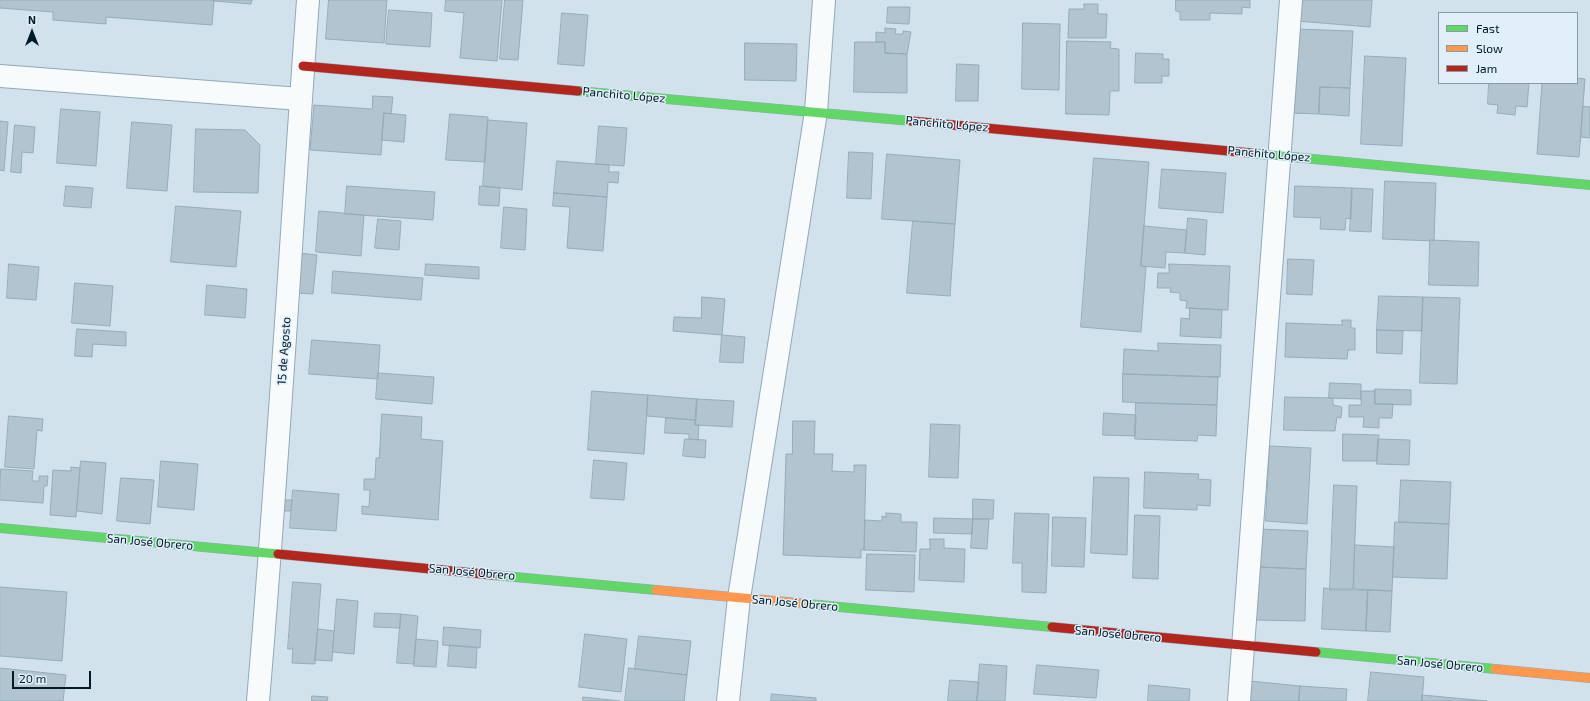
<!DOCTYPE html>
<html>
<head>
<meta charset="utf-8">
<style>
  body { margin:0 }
  #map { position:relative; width:1590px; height:701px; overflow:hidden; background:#d1e2ed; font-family:"Exo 2",sans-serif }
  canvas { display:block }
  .legend { position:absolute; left:1438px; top:12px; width:140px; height:72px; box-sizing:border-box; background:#e0effa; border:1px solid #879aa6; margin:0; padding:5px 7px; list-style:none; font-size:12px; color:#011a28 }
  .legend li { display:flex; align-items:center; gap:8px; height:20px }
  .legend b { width:20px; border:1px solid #879aa6 }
  .north { position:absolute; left:12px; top:12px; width:40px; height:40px; -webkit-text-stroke:3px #e0effa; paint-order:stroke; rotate:0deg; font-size:11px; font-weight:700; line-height:16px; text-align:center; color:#011a28 }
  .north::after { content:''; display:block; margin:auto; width:14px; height:18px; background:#011a28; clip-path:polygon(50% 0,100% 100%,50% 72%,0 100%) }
  .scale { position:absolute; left:12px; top:671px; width:79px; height:18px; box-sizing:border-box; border:2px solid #011a28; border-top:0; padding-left:5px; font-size:12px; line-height:14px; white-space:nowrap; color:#011a28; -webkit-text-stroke:3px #e0effa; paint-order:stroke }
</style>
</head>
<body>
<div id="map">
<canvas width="1590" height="701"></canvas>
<ul class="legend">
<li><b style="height:5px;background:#63d668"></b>Fast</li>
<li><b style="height:5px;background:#ff974d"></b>Slow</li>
<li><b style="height:5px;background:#b3261e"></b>Jam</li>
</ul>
<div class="north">N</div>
<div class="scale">20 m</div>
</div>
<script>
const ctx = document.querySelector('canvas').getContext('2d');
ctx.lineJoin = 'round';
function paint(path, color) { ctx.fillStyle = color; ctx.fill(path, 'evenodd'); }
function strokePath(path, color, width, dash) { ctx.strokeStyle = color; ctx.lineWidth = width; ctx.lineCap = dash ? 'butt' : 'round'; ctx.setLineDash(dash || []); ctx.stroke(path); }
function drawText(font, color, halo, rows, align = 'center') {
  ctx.font = font + ' "Exo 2",sans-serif'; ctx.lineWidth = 3; ctx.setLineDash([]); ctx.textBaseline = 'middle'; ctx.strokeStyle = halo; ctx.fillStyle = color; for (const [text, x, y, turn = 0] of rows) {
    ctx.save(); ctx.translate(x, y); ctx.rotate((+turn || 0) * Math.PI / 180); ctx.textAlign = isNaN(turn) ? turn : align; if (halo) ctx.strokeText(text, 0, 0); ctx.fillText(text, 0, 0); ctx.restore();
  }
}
const building = new Path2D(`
  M0 0H214L212 25 106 17V24L53 20V12L0 8Z
  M214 0H252L251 4 214 1Z
  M329 0H387L384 43 326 39Z
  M446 0H502L497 61 460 58 464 13 445 11Z
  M505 0H523L518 60 500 59Z
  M1176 0H1250V8L1242 7V14L1210 13V20H1180V12L1176 11Z
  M1299 0H1372L1370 27 1297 21Z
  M1084 4H1098V14H1107L1106 38H1068L1069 9H1084Z
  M888 7H910L909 24 887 23Z
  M389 10 432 13 430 47 386 44Z
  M562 13 588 15 584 66 558 64Z
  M1023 23 1060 24 1059 90 1022 89Z
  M885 28 896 29 895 34H903V31L911 32 907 54 885 53V42H876V32L885 33Z
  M1295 29 1353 31 1350 88 1320 87 1319 114 1291 113Z
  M1067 41 1111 42 1110 48 1119 49V91H1110L1109 115 1066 114Z
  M855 42H885V53L907 54V93L854 92Z
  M745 43 797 44 796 81 745 80Z
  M1136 53 1163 54V59H1169V76H1162V83H1135Z
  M1365 56 1406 58 1402 146 1361 144Z
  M957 64 979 65 978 101H956Z
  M1577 78 1585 79 1579 157 1537 154 1542 83H1577Z
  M1489 83H1529L1527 107 1516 106 1515 115 1497 113 1498 105 1488 104Z
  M1320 87 1350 88 1349 116 1319 114Z
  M373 96 393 97 391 114 384 113 381 155 310 150 314 105 372 109Z
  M1583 106 1590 107V138L1581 137Z
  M61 109 100 112 96 166 57 163Z
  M384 113 406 115 404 142 382 140Z
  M450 114 488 117 485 162 446 160Z
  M488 120 527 123 522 190 483 186Z
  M0 121 8 122 4 171 0 170Z
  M132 122 172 125 167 191 127 188Z
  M15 125 35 127 33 153 22 152 21 173 11 172Z
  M599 126 627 128 624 166 596 164Z
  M196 129 245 130 260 145 258 193 194 192Z
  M849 152 873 153 871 199 847 198Z
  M887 154 960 160 955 224 882 219Z
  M1094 158 1149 162 1141 266 1146 267 1141 332 1081 327Z
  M557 161 609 165V172H619L618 183 608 182 607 197 554 193Z
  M1162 169 1226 173 1223 213 1159 208Z
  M1385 181 1436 183 1434 241 1383 239Z
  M66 186 93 188 91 208 64 206Z
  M347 186 435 192 433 220 345 214Z
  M480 186 500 188 499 206 479 205Z
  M1295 186 1352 188 1351 219 1346 218 1345 230 1320 229 1321 218 1294 217Z
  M1352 188 1373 189 1371 232 1350 231Z
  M554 193 607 197 603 251 567 248 570 207 553 206Z
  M176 206 241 211 236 267 171 262Z
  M504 207 527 209 525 250 501 248Z
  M319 211 364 215 361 256 316 252Z
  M1188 218 1207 220 1205 255 1185 253Z
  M378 219 401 221 399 250 375 248Z
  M913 221 955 224 950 296 907 293Z
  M1144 226 1187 230 1185 253 1166 252 1165 268 1141 266Z
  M1430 240 1479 242 1478 286 1429 285Z
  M300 253 317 255 313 294 297 293Z
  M1288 259 1314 260 1312 295 1287 294Z
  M9 264 39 267 36 300 7 298Z
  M426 264 479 267V279L425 275Z
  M1169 264 1230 266 1228 310 1186 308 1187 301 1180 300V293L1170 292 1171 288H1157L1158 273H1169Z
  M333 271 423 278 421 300 332 293Z
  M75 283 113 286 110 326 72 323Z
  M207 285 247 289 245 318 205 315Z
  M1379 296 1423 297 1422 331 1377 330Z
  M702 297 725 299 722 335 673 331 674 317 701 318Z
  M1423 297 1460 298 1457 384 1420 383Z
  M1190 308 1222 310 1221 338 1180 336 1181 318 1189 319Z
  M1342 320H1351V328H1355V350H1348L1347 359 1285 357 1286 323 1342 325Z
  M77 329 126 332V346L93 344 92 357 75 356Z
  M1377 330 1403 331 1402 354 1377 353Z
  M722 335 745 337 743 363 720 362Z
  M312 340 380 345 378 379 309 374Z
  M1158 343 1221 345 1220 377 1123 374 1124 349 1158 351Z
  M378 373 434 377 432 404 376 399Z
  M1123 374 1218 377 1217 405 1123 402Z
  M1330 383 1361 384V399L1329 398Z
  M1375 389 1411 390V405L1375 404Z
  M592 391 648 395 644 454 588 450Z
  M1361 391H1375V404H1393L1392 418H1379V428L1363 427 1364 417H1349V405H1361Z
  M648 395 697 399 696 420 647 416Z
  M1285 397 1333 398V405L1342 407 1341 418 1337 417 1335 431 1284 430Z
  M697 399 734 401 732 427 695 425Z
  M1136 403 1217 405 1216 436 1198 435 1197 441 1135 439Z
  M1104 413 1136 415 1135 436 1103 435Z
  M382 414 422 417 421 439 443 441 438 520 362 514V506L369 507 370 490H364V479H375L376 458H379Z
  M9 416 43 419 42 431 37 430 34 469 5 467Z
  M666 418 696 420 695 425H699L698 440 689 439V434L665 433Z
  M793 421H815L814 454H833L832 471 854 472V465H866L864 550H861V558L783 555 786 454H792Z
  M931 424 960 425 958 478 929 477Z
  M1343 434 1379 435 1377 461H1343Z
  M685 439 706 440 705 458 683 456Z
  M1378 439 1410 440 1409 465 1377 464Z
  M1270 446 1311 448 1307 524 1266 521Z
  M594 460 627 463 624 500 591 498Z
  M81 461 106 463 102 514 77 511Z
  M161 461 198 464 194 510 158 507Z
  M71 467 80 468 76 517 50 515 53 470 71 471Z
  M1 469 33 471 32 481H39V476H48L47 486H44L43 503 0 500Z
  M1145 472 1199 474 1198 479 1211 480 1210 506 1197 505V510L1144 508Z
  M1094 477 1129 478 1127 555 1091 553Z
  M121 478 154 480 150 524 117 521Z
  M1401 480 1451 482 1449 524 1399 522Z
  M1334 485 1357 486 1353 589H1330Z
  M293 490 339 494 336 531 290 528Z
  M973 499 994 500 993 519H973Z
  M282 500H292L291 511H282Z
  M886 513 901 514V522H917L916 552 864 550 865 520 882 521V516L886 517Z
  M1015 513 1049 514 1046 593 1022 592V563H1013Z
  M1135 515 1160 516 1158 579 1133 578Z
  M1053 517 1086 518 1084 567 1052 566Z
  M934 518 973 519 972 534 934 533Z
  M973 519H989L987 549 971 548Z
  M1395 522 1449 524 1447 579 1393 577Z
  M1258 529 1308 531 1306 569 1257 567Z
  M930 539H944V548L965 549 964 582 919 580 920 549H930Z
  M1355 545 1394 547 1392 591 1354 589Z
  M867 554 915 555 914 592 866 590Z
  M1257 567 1306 569 1305 621 1255 620Z
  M293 582 321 584 315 664 292 663 293 649H288Z
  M0 587 67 592 62 661 0 656Z
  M1324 588 1330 589V590H1368L1366 631 1322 629Z
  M1368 590 1392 591 1390 632 1366 631Z
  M337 599 358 601 354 654 333 652Z
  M375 613 401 614 400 628 374 627Z
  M401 614 418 616 414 664 397 663Z
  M444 627 481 630 480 648 443 645Z
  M318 629 334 631 332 661 315 660Z
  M585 634 627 639 621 692 579 687Z
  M639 636 691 641 687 675 635 669Z
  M416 639 438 641 436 667 414 666Z
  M450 645 477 647 476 668 448 666Z
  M980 664 1007 666 1005 701H977Z
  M1037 665 1099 670 1096 698 1034 694Z
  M0 668 66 675 63 701H0Z
  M629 668 687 675 684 701H625Z
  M1371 672 1424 677 1422 701H1368Z
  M950 680 979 682 977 701H948Z
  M1250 681 1300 686 1299 701H1248Z
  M1149 685 1190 689 1189 701H1148Z
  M1300 686 1347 689 1346 701H1299Z
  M772 694 816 698V701H771Z
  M1422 695 1487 701H1422Z
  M312 696 328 697 327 701H312Z
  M583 697 620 701H583Z`);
paint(building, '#b1c4cf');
strokePath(building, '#94adba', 1);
const street = new Path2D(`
  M0 76 300 99
  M258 701C278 468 291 234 308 0
  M728 701 739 598 816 112 824 0
  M1239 701 1291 0`);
const fast = new Path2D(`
  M578 91 911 121
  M1250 153 1590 185
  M0 528 278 554
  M493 575 656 590
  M808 604 1052 627
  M1316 652 1495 669`);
const slow = new Path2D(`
  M656 590 808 604
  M1495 669 1590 678`);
const jam = new Path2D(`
  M303 66 578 91
  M911 121 1250 153
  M278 554 493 575
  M1052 627 1316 652`);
strokePath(street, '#90a9b7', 24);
strokePath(fast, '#90a9b7', 10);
strokePath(slow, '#90a9b7', 10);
strokePath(jam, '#90a9b7', 10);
strokePath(street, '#f8fbfc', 22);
strokePath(fast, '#63d668', 9);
strokePath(slow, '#ff974d', 9);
strokePath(jam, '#b3261e', 9);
drawText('12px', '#011a28', '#e0effa', [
  ["Panchito López",624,95,5],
  ["Panchito López",947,124,5],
  ["Panchito López",1269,154,5],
  ["15 de Agosto",284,351,-86],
  ["San José Obrero",150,542,5],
  ["San José Obrero",472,572,5],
  ["San José Obrero",795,603,5],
  ["San José Obrero",1118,634,5],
  ["San José Obrero",1440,664,5]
]);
</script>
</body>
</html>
